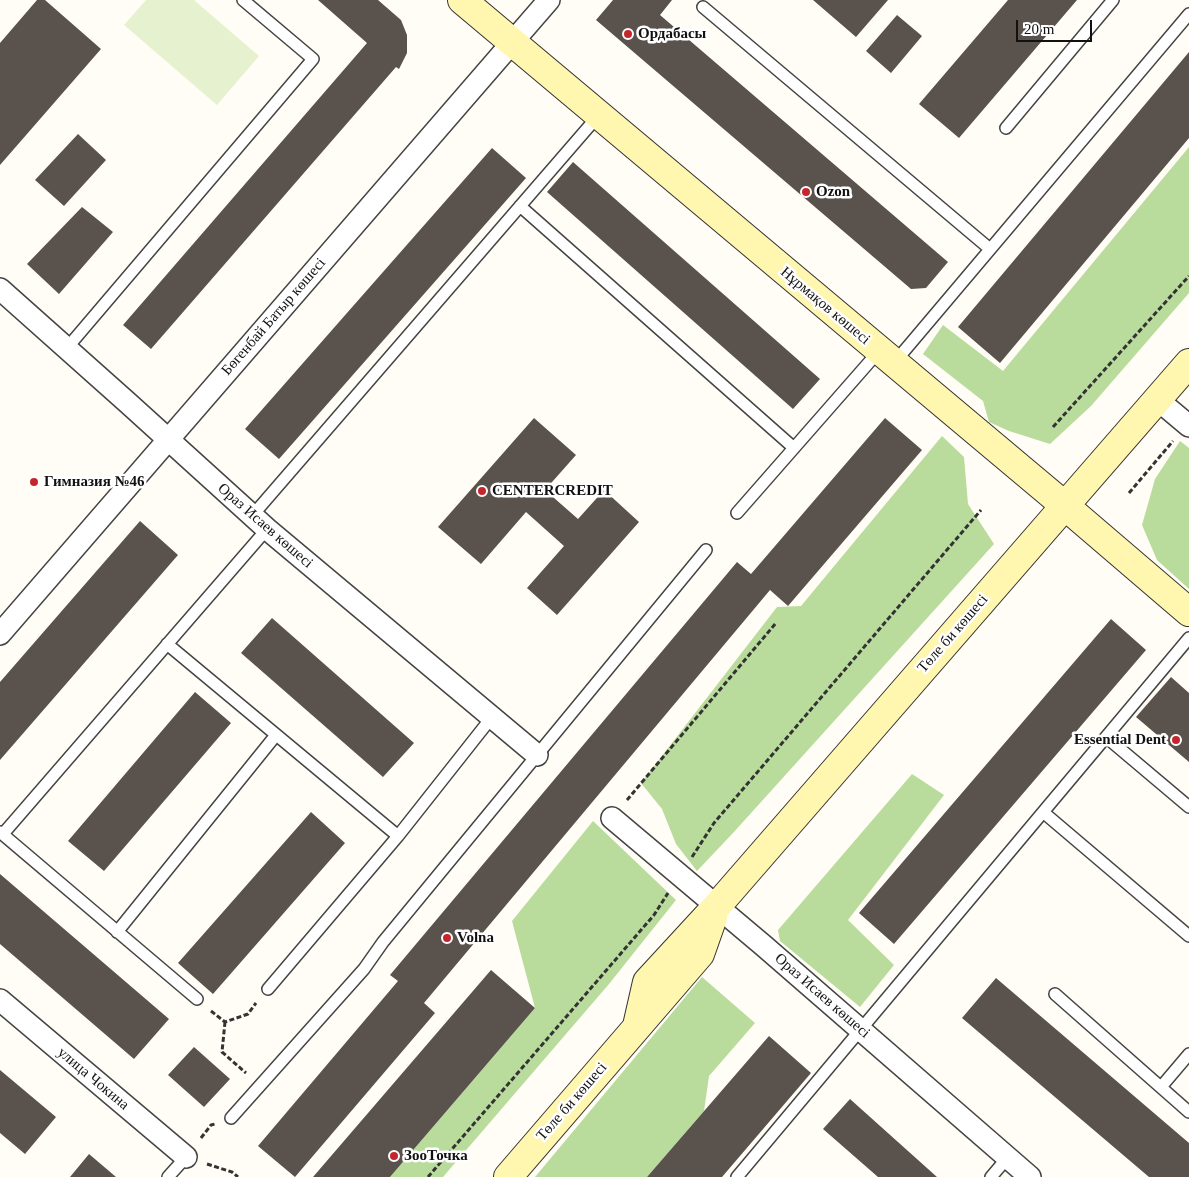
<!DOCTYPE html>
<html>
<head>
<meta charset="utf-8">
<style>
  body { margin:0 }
  #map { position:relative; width:1189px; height:1177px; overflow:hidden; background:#fffdf5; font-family:"Times New Roman",serif }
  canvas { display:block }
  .scale { position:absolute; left:1016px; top:20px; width:76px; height:22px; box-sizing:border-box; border:2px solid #111; border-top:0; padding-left:6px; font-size:15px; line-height:18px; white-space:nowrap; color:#111; -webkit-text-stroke:4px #fff; paint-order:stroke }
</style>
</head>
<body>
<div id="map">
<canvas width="1189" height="1177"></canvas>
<div class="scale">20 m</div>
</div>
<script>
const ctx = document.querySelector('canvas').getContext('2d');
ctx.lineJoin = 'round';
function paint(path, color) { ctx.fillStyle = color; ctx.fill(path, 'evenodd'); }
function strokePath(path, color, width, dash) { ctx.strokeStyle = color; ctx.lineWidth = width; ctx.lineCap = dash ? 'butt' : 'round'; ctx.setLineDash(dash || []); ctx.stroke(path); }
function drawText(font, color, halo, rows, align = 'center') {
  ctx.font = font + ' "Times New Roman",serif'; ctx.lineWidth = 5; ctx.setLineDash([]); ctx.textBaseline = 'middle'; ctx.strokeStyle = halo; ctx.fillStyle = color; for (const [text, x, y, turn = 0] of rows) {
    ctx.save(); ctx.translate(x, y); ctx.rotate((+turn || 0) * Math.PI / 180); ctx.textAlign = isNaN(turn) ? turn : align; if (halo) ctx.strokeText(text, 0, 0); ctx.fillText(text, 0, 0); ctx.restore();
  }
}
paint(new Path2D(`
  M1189 147V293L1091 406 1050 444 1009 431 989 422 983 401 923 354 943 325 1003 371Z
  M942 436 964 457 968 504 994 544 733 833 697 871 676 844 662 809 641 783 777 607 801 606Z
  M1180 441 1189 448V589L1157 560 1142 525 1155 479Z
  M912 774 944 795 848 920 894 965 860 1007 780 941 778 930Z
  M593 821 676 900 609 984 443 1177H390L535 1008 512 921Z
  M702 977 755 1023 709 1076 704 1111 647 1177H535Z`), '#b9dc9c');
paint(new Path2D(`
  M146 0H194L259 56 217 105 124 25Z`), '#e6f2cf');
paint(new Path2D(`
  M37 0H45L101 49 0 165V43Z
  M318 0H378L401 20 407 35V53L399 69 396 67 151 349 123 325 367 43Z
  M613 0H672L660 15 948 262 926 288 911 289 596 20Z
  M813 0H888L856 37Z
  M1008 0H1077L959 138 919 104Z
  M897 15 922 36 891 73 866 51Z
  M1189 52V138L1000 363 958 327Z
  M78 134 106 160 64 206 35 180Z
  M492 148 526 178 279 459 245 429Z
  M573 162 820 379 793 409 547 192Z
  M82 207 113 232 59 294 27 264Z
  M534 418 576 455 545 490 578 519 604 490 639 522 557 615 527 588 564 546 526 512 481 564 438 527Z
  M885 418 922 450 788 606 770 590 424 1003 435 1013 295 1177 258 1146 398 981 390 975 737 562 751 574Z
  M140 521 178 555 0 760V682Z
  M272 618 414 743 383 777 241 653Z
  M1111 619 1146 650 894 944 859 913Z
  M1171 677 1189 693V762L1136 717Z
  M195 692 231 723 104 871 68 841Z
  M311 812 345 843 213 994 178 963Z
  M0 874 169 1019 134 1059 0 944Z
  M491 970 535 1008 390 1177H313Z
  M996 978 1189 1143V1177H1149L962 1018Z
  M769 1036 811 1073 722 1177H647Z
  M194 1047 230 1079 204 1107 168 1075Z
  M0 1070 56 1117 25 1154 0 1133Z
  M850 1099 937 1177H878L823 1129Z
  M89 1154 116 1177H70Z`), '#5a524d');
const lane = new Path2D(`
  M703 7 990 249
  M1006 128 1113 0
  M520 206 794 448
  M67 348 313 59 243 0
  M894 363 1189 14
  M737 513 879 351
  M252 516 598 116
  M167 644 398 836
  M1106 737 1189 807
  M1043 812 1189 936
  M0 832 197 999
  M3 834 267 529
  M117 932 276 735
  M268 989 398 836 492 717
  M1055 994 1189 1112
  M1161 1087 1189 1054
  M231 1118 364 969 383 942 706 550
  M168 1177 186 1157
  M737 1177 1189 638
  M991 1177 1008 1157`);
const street = new Path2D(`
  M0 289 128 403 267 529 537 755
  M1158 400 1189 426
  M0 634 549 0
  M612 818 764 946 1030 1177
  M0 1000 186 1157`);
const secondary = new Path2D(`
  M462 0 1064 505 1189 612
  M637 1026 647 982 717 906 1189 363
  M508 1177 700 954 713 917`);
strokePath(lane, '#444', 14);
strokePath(street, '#444', 24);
strokePath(secondary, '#333', 30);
strokePath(new Path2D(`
  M1053 427 1189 276
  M1129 493 1173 441
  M627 800 776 623
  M692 857 714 823 981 510
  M211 1011 225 1022 248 1014 256 1003
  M225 1022 222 1052 246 1073
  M201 1138 211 1125 215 1124
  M207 1164 232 1172 238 1177
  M428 1177 654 915 668 893`), '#333', 3, [5, 2.5]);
strokePath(lane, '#fff', 11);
strokePath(street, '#fff', 21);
strokePath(secondary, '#fff6b0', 28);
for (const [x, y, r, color] of [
  [628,34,5,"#c4262e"],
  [806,192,5,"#c4262e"],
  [34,482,5,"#c4262e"],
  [482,491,5,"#c4262e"],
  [1176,740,5,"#c4262e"],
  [447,938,5,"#c4262e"],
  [394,1156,5,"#c4262e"]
]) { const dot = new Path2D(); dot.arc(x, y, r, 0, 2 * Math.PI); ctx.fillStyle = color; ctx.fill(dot); strokePath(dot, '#fff', 2); }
drawText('bold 15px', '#111', '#fff', [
  ["Ордабасы",638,34],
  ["Ozon",816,192],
  ["Гимназия №46",44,482],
  ["CENTERCREDIT",492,491],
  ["Essential Dent",1166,740,"right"],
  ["Volna",457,938],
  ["ЗооТочка",404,1156]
], 'left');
drawText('15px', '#111', '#fff', [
  ["Нұрмақов көшесі",825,306,40],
  ["Бөгенбай Батыр көшесі",274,317,-49],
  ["Ораз Исаев көшесі",265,526,41],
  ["Төле би көшесі",953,634,-49],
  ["Ораз Исаев көшесі",822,996,41],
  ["улица Чокина",93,1079,40],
  ["Төле би көшесі",572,1102,-49]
]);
</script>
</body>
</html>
